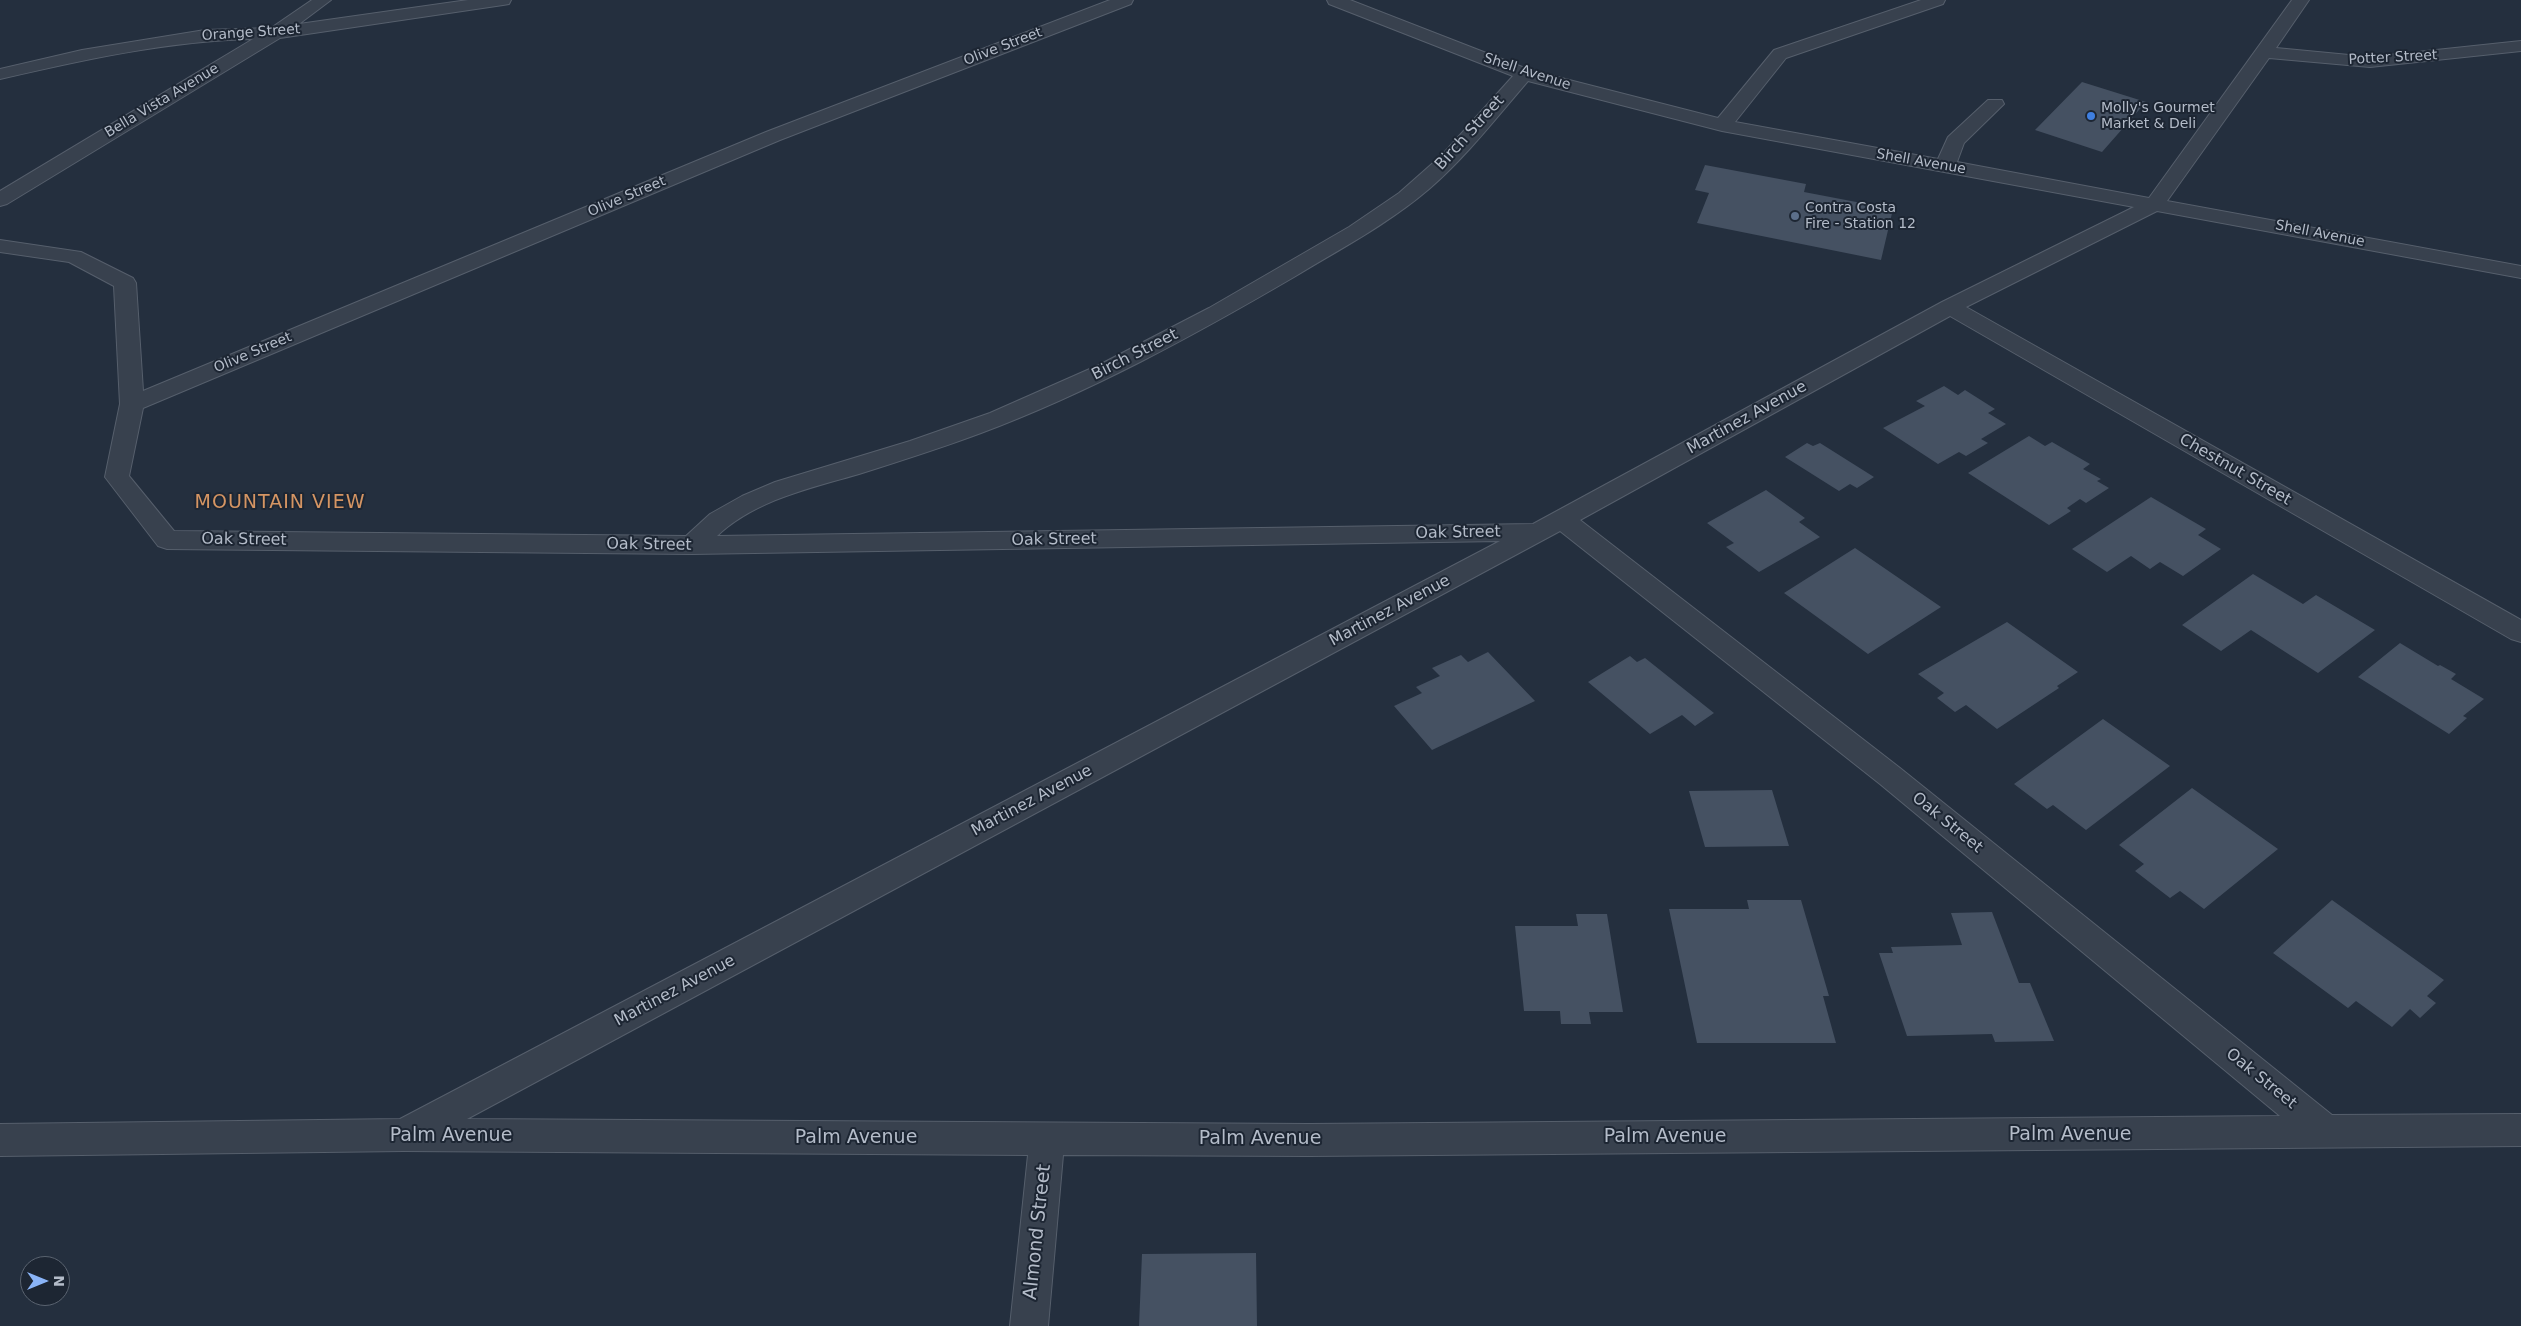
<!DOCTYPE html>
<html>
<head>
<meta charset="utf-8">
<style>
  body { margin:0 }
  #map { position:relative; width:2521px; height:1326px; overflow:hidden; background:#242f3e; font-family:"DejaVu Sans",sans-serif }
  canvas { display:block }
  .north { position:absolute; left:20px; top:1256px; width:50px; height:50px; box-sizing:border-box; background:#1d2633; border:1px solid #59626f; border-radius:50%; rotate:90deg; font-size:14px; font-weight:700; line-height:20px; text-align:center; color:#b4bcc9 }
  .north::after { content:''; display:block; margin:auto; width:18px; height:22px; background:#8ab4f8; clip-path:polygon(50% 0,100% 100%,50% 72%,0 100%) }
</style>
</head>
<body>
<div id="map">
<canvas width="2521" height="1326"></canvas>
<div class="north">N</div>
</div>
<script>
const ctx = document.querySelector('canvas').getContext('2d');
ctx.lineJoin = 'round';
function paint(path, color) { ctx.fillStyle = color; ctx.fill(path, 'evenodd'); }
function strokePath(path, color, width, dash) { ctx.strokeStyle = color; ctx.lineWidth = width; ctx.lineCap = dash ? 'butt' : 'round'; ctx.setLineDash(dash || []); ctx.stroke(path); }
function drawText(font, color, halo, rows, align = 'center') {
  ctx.font = font + ' "DejaVu Sans",sans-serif'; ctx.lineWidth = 4; ctx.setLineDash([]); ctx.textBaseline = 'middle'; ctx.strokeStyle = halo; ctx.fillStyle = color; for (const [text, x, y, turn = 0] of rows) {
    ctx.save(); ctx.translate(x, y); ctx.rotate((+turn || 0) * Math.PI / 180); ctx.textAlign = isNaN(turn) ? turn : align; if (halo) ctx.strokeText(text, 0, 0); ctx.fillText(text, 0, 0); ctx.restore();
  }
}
paint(new Path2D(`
  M2082 82 2146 102 2102 152 2035 130Z
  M1705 165 1806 184 1804 192 1893 209 1881 260 1697 223 1709 193 1695 190Z
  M1944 386 1958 395 1965 390 1995 409 1988 413 2006 424 1981 439 1988 443 1966 456 1959 452 1938 464 1883 428 1925 406 1916 401Z
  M2029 436 2045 446 2052 442 2090 464 2083 469 2101 479 2097 481 2109 488 2086 503 2080 499 2067 508 2071 511 2049 525 1968 473Z
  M1807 443 1813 446 1820 443 1874 477 1857 488 1850 484 1839 491 1785 457Z
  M1766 490 1805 518 1799 522 1820 537 1759 572 1726 547 1734 543 1707 523Z
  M2151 497 2206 529 2198 535 2221 549 2183 576 2160 562 2150 569 2131 556 2107 572 2072 549Z
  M1855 548 1941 607 1868 654 1784 593Z
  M2253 574 2303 604 2316 595 2375 630 2318 673 2251 630 2221 651 2182 625Z
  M2007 622 2078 672 2057 686 2059 688 1997 729 1966 705 1955 712 1937 698 1944 693 1918 674Z
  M2400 643 2438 666 2440 665 2456 674 2451 679 2484 699 2463 716 2467 718 2449 734 2358 677Z
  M1488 652 1535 701 1432 750 1394 706 1422 693 1416 687 1440 676 1432 668 1461 655 1468 662Z
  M1630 656 1637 662 1645 658 1714 713 1695 726 1682 715 1650 734 1588 682Z
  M2103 719 2170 766 2086 830 2053 805 2047 809 2014 784Z
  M2192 788 2278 849 2204 909 2180 891 2170 898 2135 871 2144 864 2119 845Z
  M1772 790 1789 846 1705 847 1689 791Z
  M1747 900H1801L1829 996H1823L1836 1043H1697L1669 909H1749Z
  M2332 900 2444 980 2427 996 2436 1003 2420 1018 2410 1009 2392 1027 2356 1001 2348 1008 2273 953Z
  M1992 912 2019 983H2030L2054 1041 1995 1042 1992 1034 1907 1036 1879 953H1893L1891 947 1962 945 1951 913Z
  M1576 914H1607L1623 1012H1589L1591 1024H1561L1560 1011H1524L1515 926H1578Z
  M1256 1253 1257 1326H1139L1142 1254Z`), '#455162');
const minor = new Path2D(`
  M312 0H331L299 24 468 0H511L509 4 503 5 280 38 7 204 0 206V191L253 39C167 41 83 60 0 79V69L82 50 205 30 271 28Z
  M1110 0H1133L1131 4 780 140 143 408 129 476 174 531 686 536 710 514 742 496 775 482 910 441 990 413 1101 364 1209 308 1349 227 1399 193 1442 155 1513 76 1329 4 1327 0H1350L1530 70 1718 118 1774 50 1921 0H1945L1943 4 1786 58 1735 122 1938 159 1948 137 1988 100H2002L2004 104 1964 143 1957 162 2149 198 2292 0H2309L2276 48 2370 57 2521 41V51L2370 67 2269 58 2167 201 2521 266V278L2157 211 1966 307 2521 620V642L2511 639 1950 316 1580 520 1900 768 2332 1115 2521 1114V1146L1309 1156 1063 1155 1048 1326H1010L1028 1155 404 1151 0 1156V1124L400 1119 1500 541 692 554 167 549 158 546 105 477 120 404 114 286 69 262 0 252V240L81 252 133 278 136 283 143 391 766 132ZM1528 81 1722 131 2134 207 1942 302 1533 524 717 536C755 500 811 488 859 474 900 461 941 448 981 433 1090 392 1193 336 1294 277 1340 249 1388 224 1429 189 1466 157 1496 118 1528 81ZM1560 531 1880 784 2280 1116 1309 1124 467 1119Z`);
strokePath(minor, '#565f6c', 2);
paint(minor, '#38414e');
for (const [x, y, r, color] of [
  [2091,116,5,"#3f7fe0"],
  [1795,216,5,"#5c6f8a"]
]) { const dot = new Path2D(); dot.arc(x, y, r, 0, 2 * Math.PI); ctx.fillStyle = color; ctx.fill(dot); strokePath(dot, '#1d2633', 2); }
drawText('14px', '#b4bcc9', '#1d2633', [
  ["Orange Street",251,33,-4],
  ["Olive Street",1003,47,-21],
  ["Potter Street",2393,58,-3],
  ["Shell Avenue",1527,72,18],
  ["Bella Vista Avenue",162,101,-31],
  ["Shell Avenue",1921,162,10],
  ["Olive Street",627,197,-23],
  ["Shell Avenue",2320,234,11],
  ["Olive Street",253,353,-23]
]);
drawText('14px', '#b4bcc9', '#1d2633', [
  ["Molly's Gourmet",2101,108],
  ["Market & Deli",2101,124],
  ["Contra Costa",1805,208],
  ["Fire - Station 12",1805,224]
], 'left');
drawText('16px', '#b4bcc9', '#1d2633', [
  ["Birch Street",1470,133,-48],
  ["Birch Street",1135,355,-27],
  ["Martinez Avenue",1747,418,-29],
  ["Chestnut Street",2235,470,30],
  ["Oak Street",1458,533,-1],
  ["Oak Street",244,540,1],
  ["Oak Street",1054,540,-1],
  ["Oak Street",649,545,1],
  ["Martinez Avenue",1390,611,-28],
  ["Martinez Avenue",1032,801,-28],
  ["Oak Street",1947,823,39],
  ["Martinez Avenue",675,991,-28],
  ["Oak Street",2261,1079,39]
]);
ctx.letterSpacing = '1px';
drawText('19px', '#d59563', '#1d2633', [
  ["MOUNTAIN VIEW",280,503]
]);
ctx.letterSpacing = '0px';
drawText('19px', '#b4bcc9', '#1d2633', [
  ["Palm Avenue",2070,1135],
  ["Palm Avenue",451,1136],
  ["Palm Avenue",1665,1137],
  ["Palm Avenue",856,1138],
  ["Palm Avenue",1260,1139],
  ["Almond Street",1038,1232,-84]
]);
</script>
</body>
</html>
